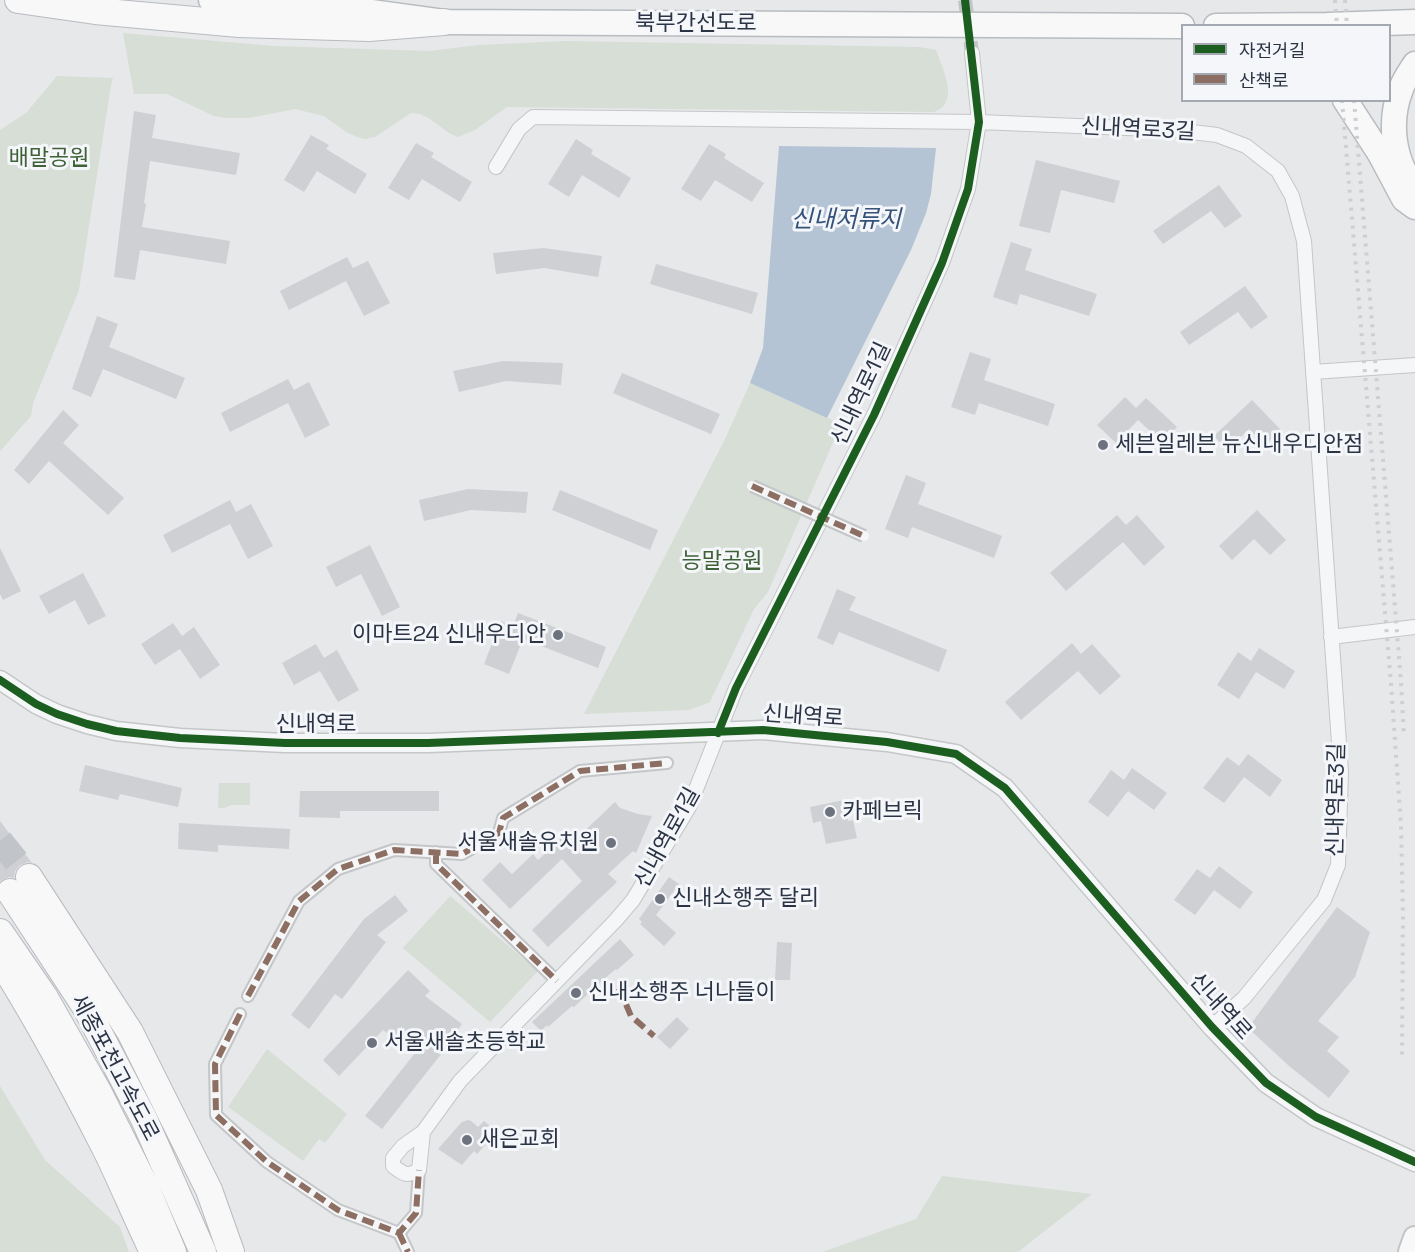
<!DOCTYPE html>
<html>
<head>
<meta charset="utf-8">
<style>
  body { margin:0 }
  #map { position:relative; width:1415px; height:1252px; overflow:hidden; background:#e6e8ea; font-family:"Space Grotesk","Noto Sans KR",sans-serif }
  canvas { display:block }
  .legend { position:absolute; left:1181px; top:24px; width:210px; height:78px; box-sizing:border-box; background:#f4f6f9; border:2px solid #a4a8b1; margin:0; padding:8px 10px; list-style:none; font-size:18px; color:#2b3445 }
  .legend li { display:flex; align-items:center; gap:12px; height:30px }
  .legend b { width:30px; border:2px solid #a4a8b1 }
</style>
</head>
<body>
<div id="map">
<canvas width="1415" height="1252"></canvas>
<ul class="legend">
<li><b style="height:8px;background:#1b5e20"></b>자전거길</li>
<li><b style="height:8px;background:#8d6e63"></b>산책로</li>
</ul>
</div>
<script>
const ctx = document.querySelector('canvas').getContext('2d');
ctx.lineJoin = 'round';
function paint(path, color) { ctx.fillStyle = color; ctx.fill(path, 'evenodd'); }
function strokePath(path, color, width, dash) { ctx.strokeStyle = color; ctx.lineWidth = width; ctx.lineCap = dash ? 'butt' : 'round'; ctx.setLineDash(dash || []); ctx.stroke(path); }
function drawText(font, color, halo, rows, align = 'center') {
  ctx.font = font + ' "Space Grotesk","Noto Sans KR",sans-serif'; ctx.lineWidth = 6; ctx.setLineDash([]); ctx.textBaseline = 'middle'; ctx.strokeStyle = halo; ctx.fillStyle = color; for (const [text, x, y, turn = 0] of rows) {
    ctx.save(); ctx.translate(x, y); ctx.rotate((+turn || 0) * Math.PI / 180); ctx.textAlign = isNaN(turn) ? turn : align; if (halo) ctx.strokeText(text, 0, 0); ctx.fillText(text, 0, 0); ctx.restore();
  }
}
paint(new Path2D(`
  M123 33 273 46 429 51 479 45 565 41 919 47 936 50C942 68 961 103 934 112L507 107 475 130 458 137 449 133 430 119 420 114 411 113 375 137 365 139 357 137 346 132 324 116 295 109 249 118H226L214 116 167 94H134Z
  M57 76 113 78 111 85 79 290 33 403 31 416 0 451V130L26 113Z
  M750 383 841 424 768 592 754 609 710 702 689 710 584 714 725 439Z
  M219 783H250V805H232L224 808H218Z
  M450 896 538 971 490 1022 403 948Z
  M267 1049 347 1114 325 1143 319 1139 303 1161 228 1107Z
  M0 1086 45 1160 120 1227 129 1252H0Z
  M942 1176 1092 1194 1018 1252H822L916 1219Z`), '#d6ded6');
paint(new Path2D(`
  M779 146 936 148 931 194 926 213 911 250 827 418 750 383 763 348Z`), '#b4c4d5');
paint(new Path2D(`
  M134 111 156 115 152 138 240 153 236 175 150 161 144 203 146 204 142 227 230 241 226 264 140 250 135 280 114 277Z
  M311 135 329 145 326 149 367 174 355 194 317 171 304 192 284 180Z
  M576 139 593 150 591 154 631 178 619 198 582 175 569 197 548 184Z
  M416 143 434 153 431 157 472 182 460 202 422 179 409 200 388 188Z
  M709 144 726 154 724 158 764 183 752 202 715 180 701 201 681 189Z
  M1036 160 1120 181 1114 203 1061 190 1050 233 1019 226Z
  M1219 185 1242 216 1225 228 1211 211 1163 244 1153 231Z
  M1011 242 1032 249 1025 270 1097 294 1089 316 1020 294 1017 305 993 297Z
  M543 248 602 256 598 277 544 268 496 274 493 253Z
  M347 257 353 268 368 261 390 303 364 316 346 281 289 310 280 291Z
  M656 264 758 293 752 314 650 284Z
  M1245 286 1268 317 1251 329 1238 312 1189 345 1180 332Z
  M97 316 118 324 109 347 185 378 176 399 103 369 91 397 72 389Z
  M970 352 991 359 984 380 1055 404 1048 426 979 403 975 415 951 407Z
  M503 361 563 363 561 385 506 381 459 392 453 371Z
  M622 373 720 414 711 434 613 393Z
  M288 379 294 390 309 382 330 425 305 438 288 403 230 432 221 413Z
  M1125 397 1136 408 1146 398 1177 427 1162 442 1138 420 1116 443 1097 425Z
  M1252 400 1281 430 1265 445 1249 429 1227 450 1214 436Z
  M63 410 79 425 63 443 124 498 108 515 49 461 29 484 14 470Z
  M906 475 926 483 918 504 1002 536 994 558 912 527 908 538 885 529Z
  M468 489 528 492 526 513 471 510 424 521 419 500Z
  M560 490 658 530 650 550 552 510Z
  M230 500 236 512 251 504 273 546 248 559 230 524 172 553 163 535Z
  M1257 510 1286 540 1270 555 1254 539 1232 560 1219 546Z
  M1117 515 1126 525 1137 515 1165 547 1144 566 1123 542 1066 591 1050 573Z
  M370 545 400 607 382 616 361 574 336 587 326 567Z
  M0 548 21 591 3 600 0 594Z
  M83 573 106 616 88 625 75 600 49 614 39 596Z
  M837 589 856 597 849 610 947 650 939 672 839 632 833 645 817 638Z
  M518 613 606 647 598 668 523 639 509 674 484 664 501 621 513 626Z
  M173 623 182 636 194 627 220 665 200 679 180 649 155 665 141 644Z
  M1072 643 1081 654 1092 644 1121 676 1100 695 1078 671 1021 720 1005 702Z
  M316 644 324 658 337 650 359 690 338 702 320 671 294 685 282 663Z
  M1259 648 1295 671 1284 689 1256 672 1239 699 1217 685 1238 652 1251 661Z
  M1248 754 1282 780 1270 797 1244 777 1224 803 1203 788 1227 757 1239 766Z
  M85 765 182 788 178 807 120 794 118 800 79 791Z
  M1132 768 1167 793 1154 810 1128 791 1108 817 1088 802 1111 770 1124 780Z
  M300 791H439V811H340V818L299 817Z
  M844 800 848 821 853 820 857 838 826 844 821 821 813 823 810 807Z
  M615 802 620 808 638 814 652 816 636 853 633 851 608 874 617 882 548 947 532 930 582 881 562 859 510 909 482 880 500 862 512 874 533 854 538 860 569 831 576 839Z
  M0 821 32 863 28 862 20 865 15 871 14 878 9 877 0 881Z
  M179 823 290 829 289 849 218 845V852L178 849Z
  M1219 866 1253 892 1240 909 1214 890 1195 915 1174 900 1197 869 1210 878Z
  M669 877 679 884 656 915 676 933 664 946 640 924 642 922 639 919Z
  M395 895 408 911 377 935 386 942 342 999 335 994 309 1029 291 1015 364 919Z
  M1337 907 1370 932 1355 977 1318 1021 1339 1037 1327 1051 1350 1071 1329 1098 1289 1066 1248 1028Z
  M620 939 634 955 617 970 616 969 604 979 574 1007 572 1006 548 1027 547 1025 541 1031 532 1022Z
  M777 942 792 943 790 980H775Z
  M408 970 430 991 425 996 462 1024 442 1053 382 1129 365 1116 415 1053 383 1030 339 1076 323 1060Z
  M677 1017 689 1029 670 1049 657 1037Z
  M468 1120 471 1121 478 1127 484 1121 497 1132 477 1154 474 1151 462 1165 438 1149 460 1124 462 1122Z`), '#ced0d3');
strokePath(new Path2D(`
  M965 0 972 53`), '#c1c4c9', 14, [14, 7]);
strokePath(new Path2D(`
  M0 841 29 877`), '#c1c4c9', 26, [26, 13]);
const pedestrian = new Path2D(`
  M436 852V864L557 981
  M248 996 299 901 338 869 394 850 462 854 499 833 503 818 580 771 667 763
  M240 1014 215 1064 216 1115 267 1162 338 1210 399 1233 416 1213 419 1170
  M399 1233 408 1252`);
const minor = new Path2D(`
  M496 167 519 129 533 117 979 122 1175 130 1217 135 1246 146 1278 171 1292 196 1304 241 1341 772 1338 865 1324 900 1244 998 1212 1027
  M1313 372 1415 365
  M1331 637 1415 627
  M423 1132 419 1170C407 1177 403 1174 393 1166V1158L403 1146 423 1132 460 1081 616 920 633 900 689 807 736 688 874 415 942 263 968 189 979 122 972 53`);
const tertiary = new Path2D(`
  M0 680 36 704 57 714 87 724 116 731 180 738 285 743H428L763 730 887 742 956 754 1005 788 1212 1027 1266 1083 1316 1117 1415 1162`);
const primary = new Path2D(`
  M1410 1252 1415 1238`);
const trunk = new Path2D(`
  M211 0 239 4 371 12 444 22 1182 26
  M1216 26 1327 25 1415 22
  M1415 64C1410 72 1404 80 1401 89 1388 122 1393 161 1415 188
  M1345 100 1380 154 1404 199 1415 207`);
const motorway = new Path2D(`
  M18 0 95 11 239 24 369 28 444 22
  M29 877 130 1032 209 1190 231 1252
  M10 892 86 1008 144 1119 203 1252
  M0 932 44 996 99 1093 145 1185 173 1252
  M2 963C40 1024 74 1087 107 1152 123 1185 137 1219 153 1252`);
strokePath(pedestrian, '#c4c6c8', 14);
strokePath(minor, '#c4c6c8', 16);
strokePath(tertiary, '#c4c6c8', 21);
strokePath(primary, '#c2c5c8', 26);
strokePath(trunk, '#b8bbbf', 27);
strokePath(motorway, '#b8bbbf', 28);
strokePath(pedestrian, '#f5f6f7', 10);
strokePath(minor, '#f5f6f7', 14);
strokePath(tertiary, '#f5f6f7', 18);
strokePath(primary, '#f8f8f8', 22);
strokePath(trunk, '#f8f8f8', 24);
strokePath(motorway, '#f8f8f8', 26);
strokePath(new Path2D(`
  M1335 0 1337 26
  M1345 0 1347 26
  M1342 100 1391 684 1401 825 1403 917 1402 1056
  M1354 100 1401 682 1404 737`), '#cecfd2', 4, [3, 6]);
const pedestrianBridge = new Path2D(`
  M752 486 864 536`);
strokePath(pedestrianBridge, '#c4c6c8', 14, []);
strokePath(pedestrianBridge, '#f5f6f7', 10);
strokePath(new Path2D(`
  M752 486 864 536
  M436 852V864L557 981
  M619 988 631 1016 654 1036
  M248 996 299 901 338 869 394 850 462 854 499 833 503 818 580 771 667 763
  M240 1014 215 1064 216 1115 267 1162 338 1210 399 1233 416 1213 419 1170
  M399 1233 408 1252`), '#8d6e63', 6, [12, 6]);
strokePath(new Path2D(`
  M0 680 36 704 57 714 87 724 116 731 180 738 285 743H428L763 730 887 742 956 754 1005 788 1212 1027 1266 1083 1316 1117 1415 1162
  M718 733 736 688 874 415 942 263 968 189 979 122 965 0`), '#1b5e20', 8);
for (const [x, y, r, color] of [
  [1103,445,6,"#6c737f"],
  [558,635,6,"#6c737f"],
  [830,812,6,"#6c737f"],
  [611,843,6,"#6c737f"],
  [660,899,6,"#6c737f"],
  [576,993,6,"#6c737f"],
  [372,1043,6,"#6c737f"],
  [467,1140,6,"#6c737f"]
]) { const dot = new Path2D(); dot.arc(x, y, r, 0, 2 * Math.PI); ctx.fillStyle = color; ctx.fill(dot); strokePath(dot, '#f4f6f9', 2); }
drawText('22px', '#2b3445', '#f4f6f9', [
  ["북부간선도로",696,24],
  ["신내역로3길",1138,130,3],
  ["신내역로1길",862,394,-65],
  ["신내역로",803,717,4],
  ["신내역로",316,725],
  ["신내역로3길",1337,800,-89],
  ["신내역로1길",668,838,-61],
  ["신내역로",1220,1007,48],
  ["세종포천고속도로",114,1068,62]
]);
drawText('22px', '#3f6138', '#f4f6f9', [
  ["배말공원",49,159],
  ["능말공원",722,562]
]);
drawText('22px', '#2b3445', '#f4f6f9', [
  ["세븐일레븐 뉴신내우디안점",1115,445],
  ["이마트24 신내우디안",546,635,"right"],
  ["카페브릭",842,812],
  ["서울새솔유치원",599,843,"right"],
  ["신내소행주 달리",672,899],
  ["신내소행주 너나들이",588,993],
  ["서울새솔초등학교",384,1043],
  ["새은교회",479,1140]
], 'left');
drawText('italic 24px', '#34527a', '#f4f6f9', [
  ["신내저류지",846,220]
]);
</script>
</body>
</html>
